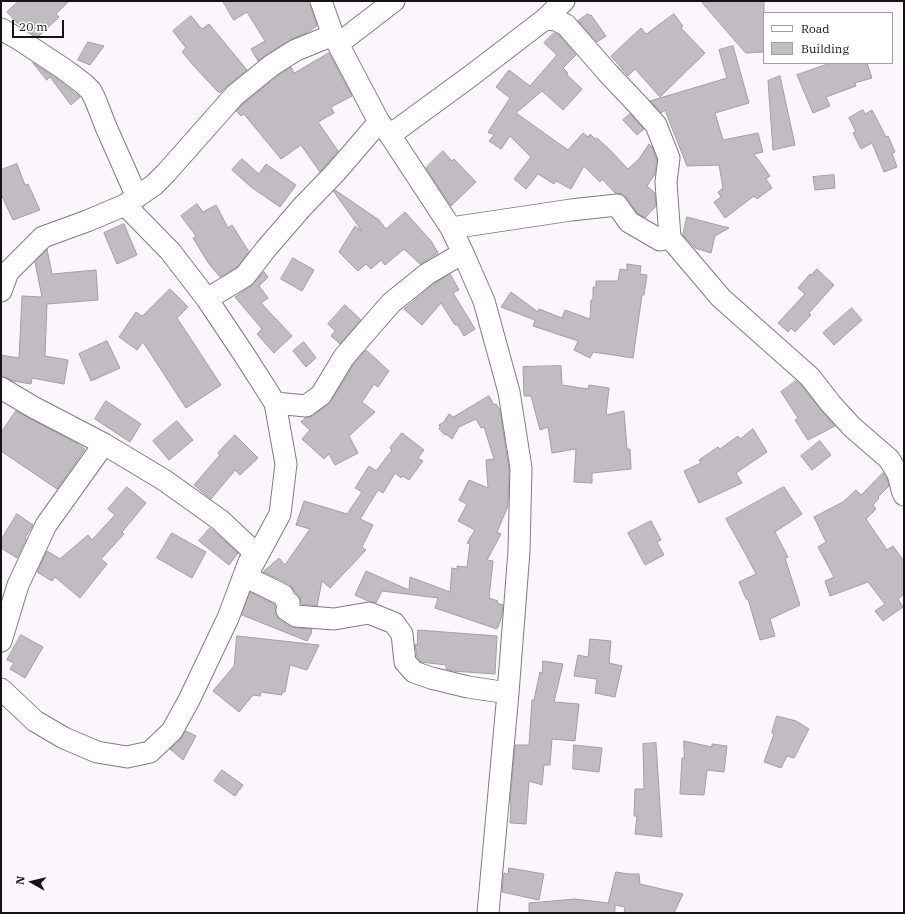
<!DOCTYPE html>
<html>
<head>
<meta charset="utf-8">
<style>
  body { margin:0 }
  #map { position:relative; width:905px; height:914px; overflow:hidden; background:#faf6fc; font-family:"IBM Plex Serif",serif }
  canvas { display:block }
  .frame { position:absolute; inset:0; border:2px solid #151315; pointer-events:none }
  .legend { position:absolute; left:763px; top:12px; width:130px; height:52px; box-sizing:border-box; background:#fff; border:1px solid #a1a1a1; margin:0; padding:5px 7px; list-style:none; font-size:12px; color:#151315 }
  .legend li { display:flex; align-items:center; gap:8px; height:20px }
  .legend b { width:20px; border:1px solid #a1a1a1 }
  .north { position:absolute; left:12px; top:862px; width:40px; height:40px; -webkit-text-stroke:3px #fff; paint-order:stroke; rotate:278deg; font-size:11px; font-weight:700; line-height:16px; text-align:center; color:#151315 }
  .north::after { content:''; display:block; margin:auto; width:14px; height:18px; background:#151315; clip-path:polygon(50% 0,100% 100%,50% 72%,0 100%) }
  .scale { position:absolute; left:12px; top:20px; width:52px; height:18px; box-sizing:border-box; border:2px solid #151315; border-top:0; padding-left:5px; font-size:12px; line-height:14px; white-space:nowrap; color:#151315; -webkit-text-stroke:3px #fff; paint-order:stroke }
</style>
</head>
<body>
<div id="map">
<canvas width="905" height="914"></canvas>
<div class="frame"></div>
<ul class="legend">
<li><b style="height:5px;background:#fff"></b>Road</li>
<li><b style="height:11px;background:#c0bcc1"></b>Building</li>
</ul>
<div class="north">N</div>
<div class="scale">20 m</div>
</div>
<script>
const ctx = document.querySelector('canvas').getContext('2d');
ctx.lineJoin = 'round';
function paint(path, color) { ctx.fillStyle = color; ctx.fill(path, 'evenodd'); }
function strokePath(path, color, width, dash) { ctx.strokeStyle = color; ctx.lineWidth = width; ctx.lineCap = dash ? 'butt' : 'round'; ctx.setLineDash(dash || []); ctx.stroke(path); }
const building = new Path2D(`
  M19 1H69L56 14 59 17 38 37 19 25 7 12Z
  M223 1H307L310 5 317 26 306 33 290 40 266 55 258 61 251 49 265 41 247 12 234 20Z
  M701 1H764V52L746 53Z
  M588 14 589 16 591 15 606 36 597 42 578 21Z
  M674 14 683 26 681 28 705 53 660 97 635 69 628 76 611 56 641 28 646 34Z
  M191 16 202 29 209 24 247 70 227 86 220 93 218 91V92L193 65 182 52 186 48 173 31Z
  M554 33 559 35 576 55 563 68 568 73 566 74 582 89 563 110 542 91 516 113 568 150 583 133 588 137 590 134 595 139 597 138 609 149 628 169 639 159 649 144 652 147 657 160 655 174 647 186 655 193 656 206 645 218 637 213 627 198 622 194 615 193 602 179 600 182 584 166 571 189 556 181 554 184 538 174 526 189 514 179 531 157 510 136 501 149 489 141 494 135 491 133 490 134 488 132 510 98 496 87 509 70 530 86 557 55 544 43Z
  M88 42 104 46 90 65 78 60Z
  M733 46 749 103 715 113 723 140 758 133 763 152 754 154 770 176 766 179 772 188 757 199 754 196 725 218 714 202 721 197 718 192 723 188 719 165 687 166 665 110 661 113 650 101 727 78 719 50Z
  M329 53 352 96 331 107 334 113 318 122 338 151 320 172 301 145 281 159 244 114 241 116 236 111 243 104 279 75 291 67 294 73Z
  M33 63 57 79 80 97 71 105 50 77 47 80Z
  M831 63H867L872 78 855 83 856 86 826 97 830 106 813 113 797 75Z
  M780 76 795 145 773 150 768 81Z
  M863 110 865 114 872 110 886 137 888 136 895 152 892 153 897 167 884 172 872 143 861 149 853 133 856 132 849 118Z
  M630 114 644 129 637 135 623 120Z
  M443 151 452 161 454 159 476 182 451 206 426 168Z
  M242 159 259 174 266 164 296 185 280 207 251 187 232 170Z
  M17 164 25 185 28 184 40 210 13 220 1 194V170Z
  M834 175 835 188 815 190 813 177Z
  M335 190 379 220 386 229 405 212 431 241 438 253 420 264 404 249 385 265 381 260 371 269 366 264 358 271 339 252 355 226 362 231 334 192Z
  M197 204 203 212 216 205 228 228 232 225 249 252 237 267 220 277 209 264 193 238 196 236 181 216Z
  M687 217 729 228 715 236 711 253 695 248 683 235Z
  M124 224 137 255 117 264 104 233Z
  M47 249 52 274 96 270 98 300 47 304 45 356 68 360 64 384 32 378 31 384 13 381 7 378 1 376V355L19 358 22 296 42 297 35 262Z
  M293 258 314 270 302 291 281 279Z
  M627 264 641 266 640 274 647 275 644 295H642L633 358 593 352 590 358 574 350 578 341 533 326 535 320 501 307 511 292 538 312 539 309 562 318 565 310 590 319 591 300H593V287H596V281H618L620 269 627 270Z
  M817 269 834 285 809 313 811 315 795 332 791 328 788 332 778 323 805 294 798 288 810 274 811 275Z
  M264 272 268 277 259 286 268 298 261 303 292 336 274 353 257 334 262 329 235 297 251 286Z
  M450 274 459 290 453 293 475 329 464 336 457 324 455 325 441 303 422 325 404 309 434 284Z
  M170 289 188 307 177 318 221 385 186 408 143 342 137 350 119 337 136 312 142 316Z
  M345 305 361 320 340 344 331 336 335 331 328 324Z
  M852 308 862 320 834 345 823 333Z
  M107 341 120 368 91 381 79 354Z
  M304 342 316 358 306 367 293 351Z
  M366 350 389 371 378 387 374 384 362 402 375 412 349 436 358 453 335 465 329 454 324 459 302 439 310 430 301 422 305 418 313 416 331 401 354 364Z
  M561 366 562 385 588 389 589 385 609 388 606 415 624 411 627 449H630L631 469 592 473V483L574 482 576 449 552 453 548 427 540 430 531 396H524L523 367Z
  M796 381 801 385 822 411 835 426 808 440 795 420 798 418 781 392Z
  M489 396 494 405 496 404 500 410 509 469 508 506 497 532 501 534 487 560 493 561 489 598 498 601 497 603 503 605 502 616 498 627 497 626V629L435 608 438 598 382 591 376 603 368 601 355 595 366 571 409 590 410 577 450 592 452 568 457 569V566L467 567 470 544 467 543 475 530 458 521 467 504 459 500 469 480 488 488 486 460 494 459 484 427 481 428 476 419 459 427 452 439 446 434 445 435 439 429 440 427 439 425 444 422 449 414 453 417Z
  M106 401 141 424 130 442 95 419Z
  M16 411 76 443 85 449 57 489 1 451V433Z
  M177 421 193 440 169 460 153 441Z
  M753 429 767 452 736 473 742 483 699 503 684 471 701 463 699 460 718 447 720 449 738 436 740 439Z
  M402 433 424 450 418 458 423 461 409 480 403 476 401 478 395 473 383 493 378 490 360 519 373 525 362 547 366 550 330 588 322 581 317 606 301 604 300 598 293 589 289 584 263 572 279 558 285 565 310 529 296 525 304 501 347 514 362 492 355 488 369 466 376 471 392 450 390 448Z
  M235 435 258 458 240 475 235 470 211 499 194 485 220 455 218 453Z
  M820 441 831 455 812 470 801 456Z
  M883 473 887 479 889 486 878 497 879 498 873 505 876 509 866 519 887 550 893 546 904 561V594L898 599 903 607 883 621 875 611 885 604 868 582 830 596 825 581 834 577 818 547 826 542 814 517 843 502 856 490 861 495Z
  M127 487 146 503 122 532 124 534 101 559 107 564 80 598 55 577 52 581 37 572 47 551 60 559 88 535 92 540 115 515 108 509Z
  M784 487 802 514 775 532 788 557 785 558 800 605 770 619 775 636 760 640 748 599H746L739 582 756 574 745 553 726 519Z
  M17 514 33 525 25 538 26 539 17 558 1 548V540Z
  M651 521 661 540 657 542 664 555 645 565 628 533Z
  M210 528 238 553 229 565 199 541Z
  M172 533 206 552 192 578 157 558Z
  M250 592 274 604 275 607 276 615 280 620 289 626 295 628 312 629 311 634 307 641 242 615Z
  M418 630 497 636 495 674 452 671 446 669V665L421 662 417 657 415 644 417 645Z
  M21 635 43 647 25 678 10 669 14 663 7 660Z
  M237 636 319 645 307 670 290 665 285 692H282V695L261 692 260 696 253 695 239 712 213 691 234 666Z
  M590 639 611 641 609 663 622 666 615 697 595 693 597 679 574 676 578 655 588 657Z
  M543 661 563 664 554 702 579 704 575 741 552 739 550 765H544L542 785 529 781 526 824 510 823 511 803H510L515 745H529L532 700H534L540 672 542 673Z
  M777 716 796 721 809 729 794 758 787 756 781 768 764 762 774 734 772 733Z
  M186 731 196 736 183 760 170 749 180 740Z
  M684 741 712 747V744L727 746 724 772 707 770 704 795 680 794 682 758H684Z
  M656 743 662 837 635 834 637 816H634L635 789H644L643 744Z
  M574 745 602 748 599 772 573 769Z
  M222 770 243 785 235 796 214 781Z
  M509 868 544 874 539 900 502 892 504 873 508 874Z
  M616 872 629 874H639L640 884 683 894 674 913H624L625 907 615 905V913H529V903L575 899 608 903Z`);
paint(building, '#c0bcc1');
strokePath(building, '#a29ea3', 1);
const minor = new Path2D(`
  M321 1 333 35 338 44 379 122 390 135 451 228 463 253 484 301 509 392 521 468 519 551 508 693 488 913
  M545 19 556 20 566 25 607 72 640 107 656 125 669 158 666 182 670 238
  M1 29 17 38 64 69 84 84 91 91 95 99 106 127 137 197
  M338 44 394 1
  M390 135 472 75 545 19 564 1
  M125 205 170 251 207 299 245 356 275 403 286 464 280 514 252 566
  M451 228 571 210 617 205 629 222 660 240 670 238 721 298 810 377 831 404 852 427 889 459 898 474 902 490 904 495
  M1 291 8 272 43 237 87 221 125 205 154 185 166 173 235 95 272 65 296 50 333 35
  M207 299 245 276 265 250 303 206 335 173 379 122
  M1 388 33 407 104 444 164 480 220 520 253 551 246 577 283 595 286 601 289 603 287 610 296 616 334 619 369 613 394 623 402 634 405 662 414 672 431 678 468 687 508 693
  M275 403 306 406 321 395 344 357 391 303 427 274 463 253
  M1 641 18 585 46 525 104 444
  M1 689 35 721 64 738 97 752 127 757 150 752 172 731 189 700 228 618 249 562`);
strokePath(minor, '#807c81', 23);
strokePath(minor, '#fff', 21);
</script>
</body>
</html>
